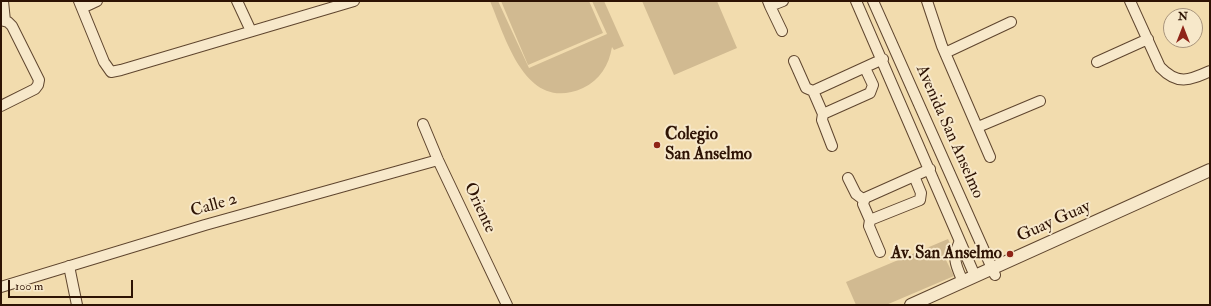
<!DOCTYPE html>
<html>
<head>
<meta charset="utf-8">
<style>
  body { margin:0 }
  #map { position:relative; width:1211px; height:306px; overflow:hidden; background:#f2dcae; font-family:"IM FELL Double Pica",serif }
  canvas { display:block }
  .frame { position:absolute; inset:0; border:2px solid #2e1304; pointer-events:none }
  .north { position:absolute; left:1163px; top:8px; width:40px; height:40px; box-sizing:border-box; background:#f7e8ca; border:1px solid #a7937b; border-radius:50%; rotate:0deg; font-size:11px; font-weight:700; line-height:16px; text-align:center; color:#2e1304 }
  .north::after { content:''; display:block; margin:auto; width:14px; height:18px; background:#8f2418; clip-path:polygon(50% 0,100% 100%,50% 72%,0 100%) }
  .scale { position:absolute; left:8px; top:280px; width:125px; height:18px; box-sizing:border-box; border:2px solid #2e1304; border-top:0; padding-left:5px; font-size:12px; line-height:14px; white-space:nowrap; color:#2e1304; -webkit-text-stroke:3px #f7e8ca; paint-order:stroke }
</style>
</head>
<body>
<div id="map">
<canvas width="1211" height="306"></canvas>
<div class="frame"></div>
<div class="north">N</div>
<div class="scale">100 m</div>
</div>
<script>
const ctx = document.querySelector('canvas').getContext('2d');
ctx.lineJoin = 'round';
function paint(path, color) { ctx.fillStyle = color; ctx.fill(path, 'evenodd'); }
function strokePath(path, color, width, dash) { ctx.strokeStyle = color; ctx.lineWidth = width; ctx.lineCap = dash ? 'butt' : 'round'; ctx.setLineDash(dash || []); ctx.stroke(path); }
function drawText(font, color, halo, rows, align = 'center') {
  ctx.font = font + ' "IM FELL Double Pica",serif'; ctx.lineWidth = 4; ctx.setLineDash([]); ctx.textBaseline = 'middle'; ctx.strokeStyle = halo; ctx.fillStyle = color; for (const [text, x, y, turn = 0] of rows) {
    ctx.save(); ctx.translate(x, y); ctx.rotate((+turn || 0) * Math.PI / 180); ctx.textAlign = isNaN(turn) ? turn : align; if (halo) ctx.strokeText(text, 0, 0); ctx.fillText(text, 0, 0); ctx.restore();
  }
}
paint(new Path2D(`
  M490 1H498L529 68 607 34 592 1H604L624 46 614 50 612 47C609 65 600 80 583 88 526 114 506 39 490 1Z
  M501 1H589L603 33 528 65Z
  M642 1H717L737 48 674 75Z
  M948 239 951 245 946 260 954 276 886 305H856L846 282Z`), '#d1ba91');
const minor = new Path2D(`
  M3 1 5 21
  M79 1 104 62 111 72 121 70 354 1
  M237 1 251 31
  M768 1 770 6 783 1
  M856 1 975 276
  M873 1 995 275
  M927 1 942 46 990 157
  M1130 1 1160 67C1178 86 1190 80 1210 71
  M770 6 782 31
  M82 8 97 1
  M1 20 8 22 12 26 39 80 38 85 35 89 1 106
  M945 53 1011 22
  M794 61 806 88 813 91
  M1097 62 1148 39
  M865 68 873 85 870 93 823 114 813 91 883 59
  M823 114 822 120 832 146
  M423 124 438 160 507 305
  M978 127 1040 101
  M914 176 921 193 920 200 870 220 863 204 865 198 930 169
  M848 178 856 194 864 200
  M870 220 869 226 880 252
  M959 243C952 260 956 265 963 282
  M69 266 77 305
  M1 287 205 225 438 160`);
const tertiary = new Path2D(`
  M911 305 1210 170`);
strokePath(minor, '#5f452e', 12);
strokePath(tertiary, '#5f452e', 14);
strokePath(minor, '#f7e8ca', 10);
strokePath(tertiary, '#f7e8ca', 12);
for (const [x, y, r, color] of [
  [657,145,4,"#8f2418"],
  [1010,254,4,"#8f2418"]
]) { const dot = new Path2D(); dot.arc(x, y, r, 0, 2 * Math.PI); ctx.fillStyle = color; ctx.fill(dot); strokePath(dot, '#f7e8ca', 1.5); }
drawText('17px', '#2e1304', '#f7e8ca', [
  ["Avenida San Anselmo",949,132,66],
  ["Calle 2",214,206,-16],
  ["Oriente",479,208,65],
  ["Guay Guay",1054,222,-24]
]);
drawText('bold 17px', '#2e1304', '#f7e8ca', [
  ["Colegio",665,135],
  ["San Anselmo",665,155],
  ["Av. San Anselmo",1002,254,"right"]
], 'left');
</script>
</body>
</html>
